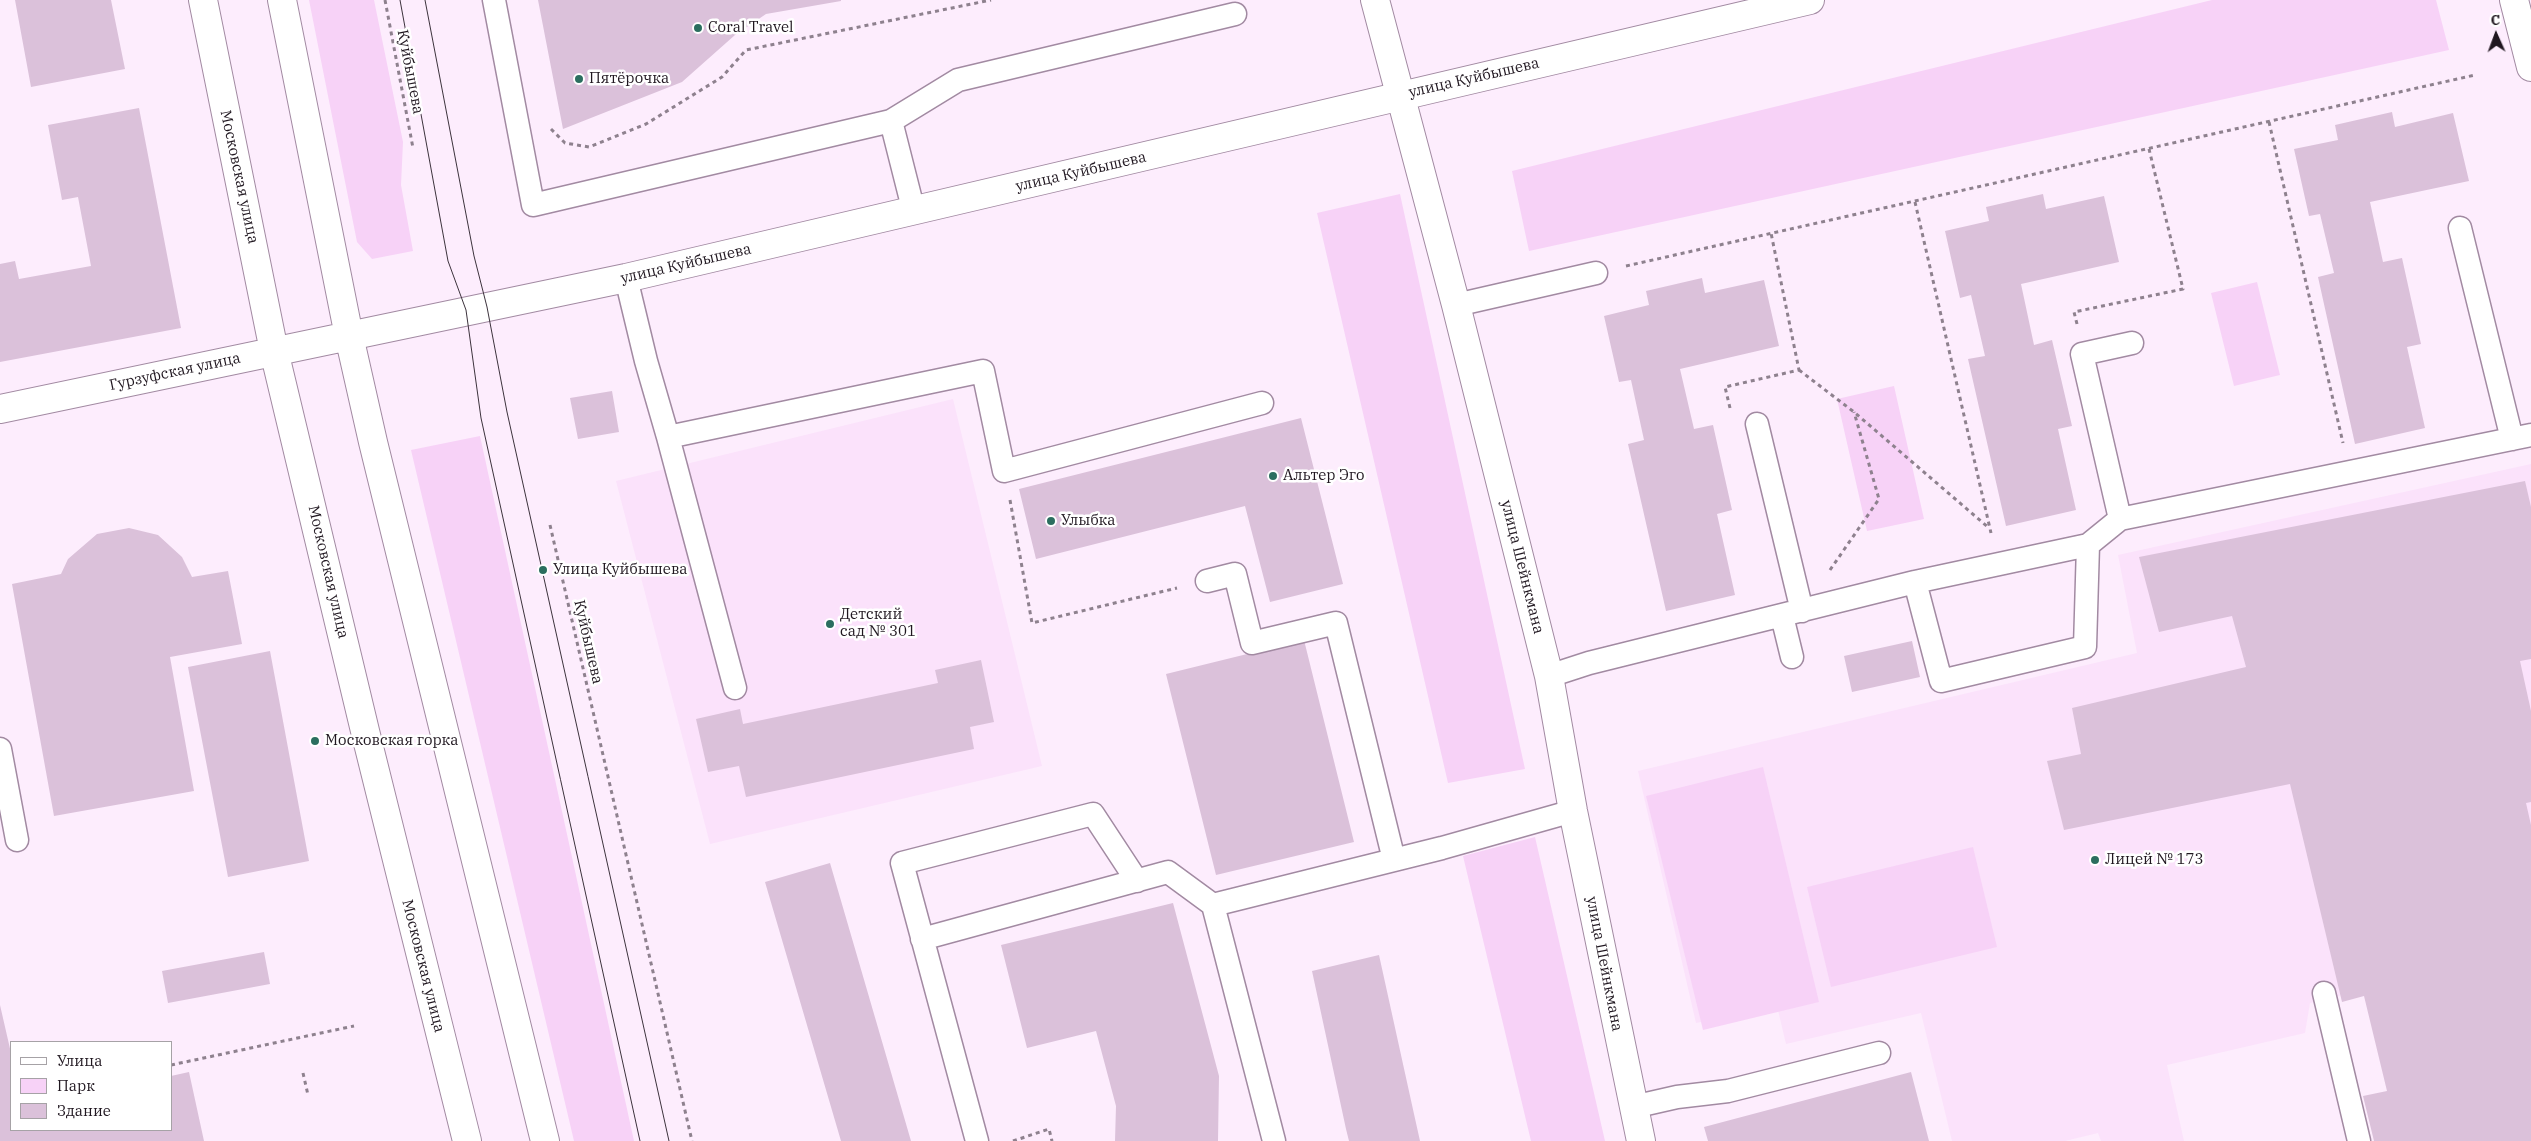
<!DOCTYPE html>
<html>
<head>
<meta charset="utf-8">
<style>
  body { margin:0 }
  #map { position:relative; width:2531px; height:1141px; overflow:hidden; background:#fdedfd; font-family:"IBM Plex Serif",serif }
  canvas { display:block }
  .legend { position:absolute; left:10px; top:1041px; width:162px; height:90px; box-sizing:border-box; background:#fff; border:1px solid #a6a2a6; margin:0; padding:6px 9px; list-style:none; font-size:15px; color:#201720 }
  .legend li { display:flex; align-items:center; gap:10px; height:25px }
  .legend b { width:25px; border:1px solid #a6a2a6 }
  .north { position:absolute; left:2471px; top:10px; width:50px; height:50px; -webkit-text-stroke:4px #fff; paint-order:stroke; rotate:358deg; font-size:14px; font-weight:700; line-height:20px; text-align:center; color:#201720 }
  .north::after { content:''; display:block; margin:auto; width:18px; height:22px; background:#201720; clip-path:polygon(50% 0,100% 100%,50% 72%,0 100%) }
</style>
</head>
<body>
<div id="map">
<canvas width="2531" height="1141"></canvas>
<ul class="legend">
<li><b style="height:6px;background:#fff"></b>Улица</li>
<li><b style="height:14px;background:#f7d2f7"></b>Парк</li>
<li><b style="height:14px;background:#dbc1da"></b>Здание</li>
</ul>
<div class="north">С</div>
</div>
<script>
const ctx = document.querySelector('canvas').getContext('2d');
ctx.lineJoin = 'round';
function paint(path, color) { ctx.fillStyle = color; ctx.fill(path, 'evenodd'); }
function strokePath(path, color, width, dash) { ctx.strokeStyle = color; ctx.lineWidth = width; ctx.lineCap = dash ? 'butt' : 'round'; ctx.setLineDash(dash || []); ctx.stroke(path); }
function drawText(font, color, halo, rows, align = 'center') {
  ctx.font = font + ' "IBM Plex Serif",serif'; ctx.lineWidth = 5; ctx.setLineDash([]); ctx.textBaseline = 'middle'; ctx.strokeStyle = halo; ctx.fillStyle = color; for (const [text, x, y, turn = 0] of rows) {
    ctx.save(); ctx.translate(x, y); ctx.rotate((+turn || 0) * Math.PI / 180); ctx.textAlign = isNaN(turn) ? turn : align; if (halo) ctx.strokeText(text, 0, 0); ctx.fillText(text, 0, 0); ctx.restore();
  }
}
paint(new Path2D(`
  M953 399 1042 766 710 844 616 481Z
  M2531 464V949L2310 1003 2305 1033 2167 1065 2184 1141H2101L2098 1133 2065 1141H1952L1921 1013 1786 1044 1777 1006 1696 1023 1638 771 2137 653 2118 555Z`), '#fbe2fb');
paint(new Path2D(`
  M309 0H374L403 142 401 185 413 251 372 259 357 242Z
  M2212 0H2436L2449 50 1529 251 1512 171Z
  M1400 194 1525 769 1448 783 1317 213Z
  M2257 282 2280 375 2234 386 2211 293Z
  M1894 386 1924 519 1867 531 1837 399Z
  M480 436 634 1141H574L411 450Z
  M1763 767 1819 1002 1703 1030 1646 796Z
  M1535 837 1605 1141H1531L1463 856Z
  M1973 847 1997 947 1831 987 1807 887Z`), '#f7d2f7');
paint(new Path2D(`
  M15 0H111L125 69 31 87Z
  M538 0H841V1L766 14 735 35 682 82 563 129Z
  M139 108 181 328 0 362V264L15 261 19 279 91 266 78 197 62 200 48 125Z
  M2392 112 2395 127 2453 113 2469 181 2370 202 2383 262 2402 258 2421 344 2407 347 2425 428 2355 444 2318 277 2334 273 2320 214 2309 216 2294 149 2338 140 2335 125Z
  M2043 194 2046 209 2104 196 2119 262 2021 284 2034 345 2052 340 2072 426 2058 429 2076 510 2006 526 1968 359 1985 356 1971 295 1960 298 1945 231 1989 221 1986 207Z
  M1702 278 1705 293 1764 280 1779 346 1680 369 1694 429 1713 425 1732 510 1717 514 1735 595 1666 611 1628 444 1644 440 1631 380 1619 382 1604 316 1649 305 1646 291Z
  M612 391 619 432 578 439 570 398Z
  M1301 418 1343 584 1270 602 1245 506 1036 559 1019 489Z
  M2525 481 2531 507V659L2520 661 2531 711V802L2526 803 2531 825V1141H2374L2363 1096 2387 1091 2364 996 2342 1002 2290 784 2064 830 2047 761 2081 754 2072 708 2246 667 2232 616 2159 632 2139 557Z
  M129 528 158 535 182 557 192 577 228 571 242 644 170 657 194 791 54 816 12 584 61 574 68 559 97 534Z
  M1304 640 1354 842 1216 875 1166 674Z
  M1912 641 1920 677 1852 692 1844 656Z
  M270 651 309 861 228 877 188 667Z
  M981 660 994 722 970 727 974 749 746 797 739 766 708 772 696 719 740 709 743 724 938 683 935 670Z
  M830 863 911 1141H841L765 882Z
  M1173 903 1219 1076 1218 1141H1115L1116 1106 1096 1031 1027 1048 1001 945Z
  M264 952 270 984 168 1003 162 971Z
  M1379 955 1414 1114 1420 1141H1349L1346 1129 1312 971Z
  M0 1005 11 1053V1130H171V1076L189 1072 204 1141H0Z
  M1911 1072 1929 1141H1708L1704 1127Z`), '#dbc1da');
const service = new Path2D(`
  M494 0 533 205 891 121 958 80 1235 14
  M891 121 914 212
  M2460 228 2512 439
  M626 278 646 361 668 437 735 688
  M1456 305 1596 273
  M1757 424 1802 611
  M668 437 983 371 1004 471 1262 403
  M2120 519 2082 354 2132 343
  M1207 581 1235 574 1252 643 1336 623 1394 860
  M1915 582 1941 681 2085 647 2088 545
  M1782 616 1792 657
  M1549 676 1589 663 1915 582 2088 545 2120 519 2531 435
  M0 749 17 840
  M1213 905 1274 1141
  M922 939 1168 872 1213 905 1442 848 1573 811
  M2324 993 2359 1141
  M1633 1107 1677 1097 1728 1091 1879 1053
  M977 1141 902 863 1093 814 1137 881`);
const tertiary = new Path2D(`
  M1375 0 1456 305 1549 676 1573 811 1641 1141
  M2514 0 2531 67`);
const secondary = new Path2D(`
  M349 336 626 278 1810 0`);
const primary = new Path2D(`
  M203 0 274 351 365 731 467 1141
  M282 0 349 336 373 442 545 1141
  M0 409 349 336`);
strokePath(service, '#a28aa2', 25);
strokePath(tertiary, '#a28aa2', 30);
strokePath(secondary, '#a28aa2', 30);
strokePath(primary, '#a28aa2', 30);
strokePath(new Path2D(`
  M385 0 413 148
  M2269 122 2343 443
  M551 129 565 143 589 147 646 124 722 77 746 50 991 0
  M1915 202 1991 533
  M1626 266 2475 75
  M2077 324 2074 312 2183 289 2149 149
  M1799 370 1854 412 1989 528
  M1730 408 1725 387 1799 370 1771 233
  M1010 500 1032 623 1177 588
  M550 525 692 1141
  M1830 570 1879 499 1854 412
  M171 1065 354 1026
  M303 1073 308 1095
  M1013 1141 1049 1129 1052 1141`), '#8e818e', 3, [4, 4]);
strokePath(service, '#fff', 22);
strokePath(tertiary, '#fff', 28);
strokePath(secondary, '#fff', 28);
strokePath(primary, '#fff', 28);
strokePath(new Path2D(`
  M400 0 448 261 466 310 481 418 640 1141
  M425 0 474 256 487 307 507 412 669 1141`), '#3c323c', 1);
for (const [x, y, r, color] of [
  [698,28,5,"#2b6e5f"],
  [579,79,5,"#2b6e5f"],
  [1273,476,5,"#2b6e5f"],
  [1051,521,5,"#2b6e5f"],
  [543,570,5,"#2b6e5f"],
  [830,624,5,"#2b6e5f"],
  [315,741,5,"#2b6e5f"],
  [2095,860,5,"#2b6e5f"]
]) { const dot = new Path2D(); dot.arc(x, y, r, 0, 2 * Math.PI); ctx.fillStyle = color; ctx.fill(dot); strokePath(dot, '#fff', 2); }
drawText('15px', '#201720', '#fff', [
  ["Coral Travel",708,28],
  ["Пятёрочка",589,79],
  ["Альтер Эго",1283,476],
  ["Улыбка",1061,521],
  ["Улица Куйбышева",553,570],
  ["Детский",840,615],
  ["сад № 301",840,632],
  ["Московская горка",325,741],
  ["Лицей № 173",2105,860]
], 'left');
drawText('15px', '#201720', '#fff', [
  ["Куйбышева",410,72,79],
  ["улица Куйбышева",1474,78,-13],
  ["улица Куйбышева",1081,172,-13],
  ["Московская улица",239,177,78],
  ["улица Куйбышева",686,264,-13],
  ["Гурзуфская улица",175,372,-12],
  ["улица Шейнкмана",1522,567,76],
  ["Московская улица",328,572,77],
  ["Куйбышева",588,642,77],
  ["улица Шейнкмана",1604,964,79],
  ["Московская улица",423,966,76]
]);
</script>
</body>
</html>
